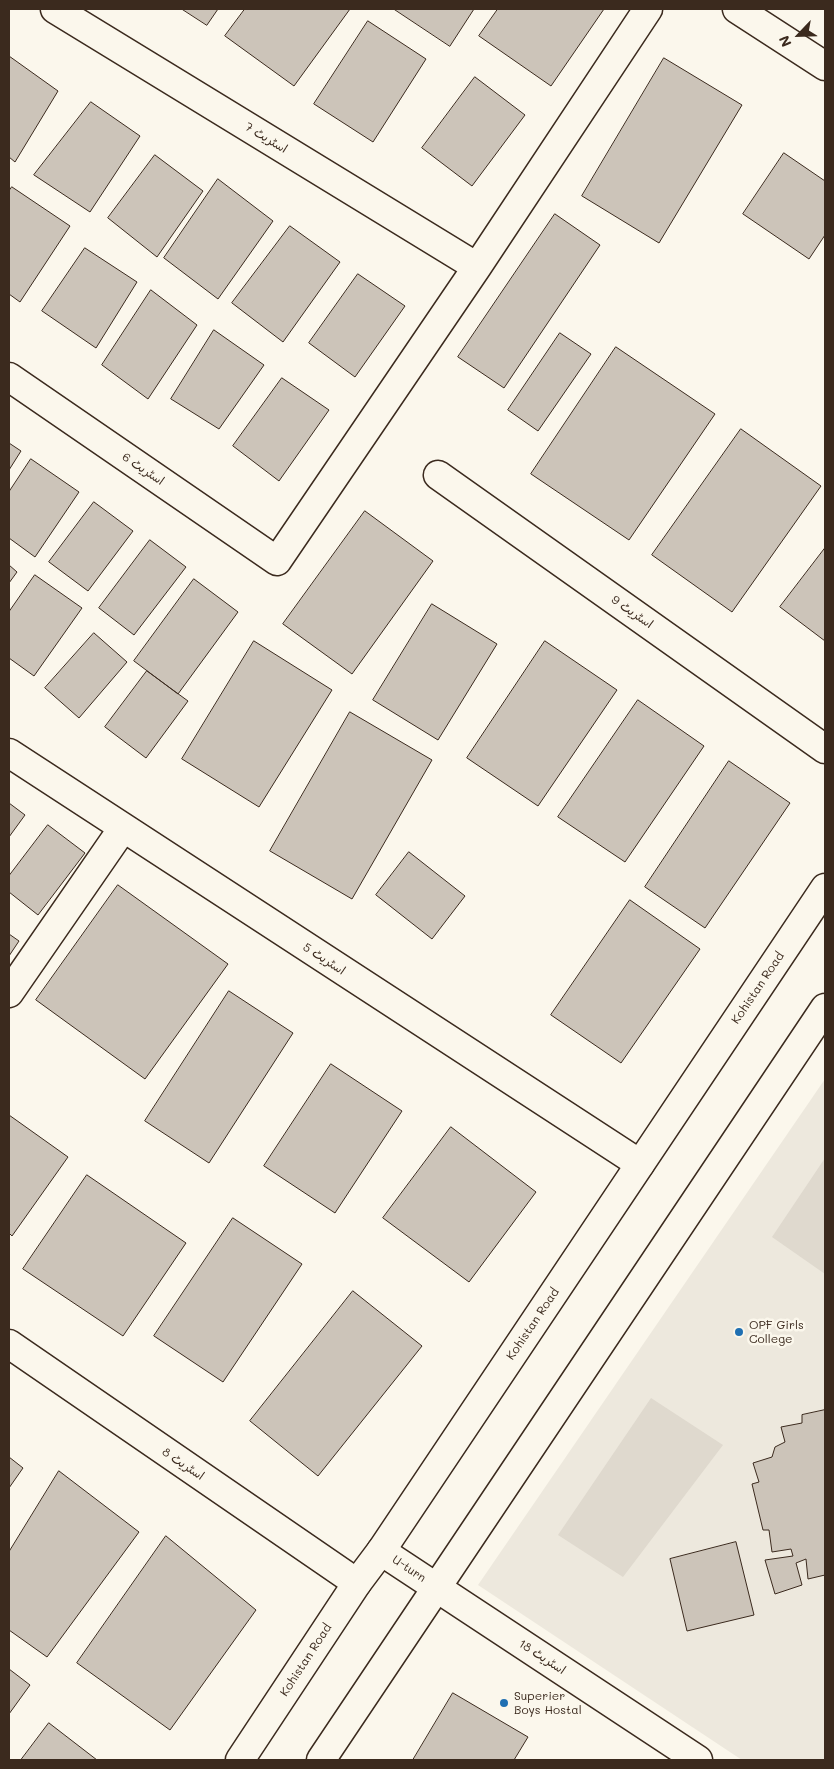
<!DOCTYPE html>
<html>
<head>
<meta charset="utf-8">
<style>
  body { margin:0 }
  #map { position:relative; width:834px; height:1769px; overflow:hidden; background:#fbf7ec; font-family:Mali,sans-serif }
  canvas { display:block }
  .frame { position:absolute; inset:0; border:10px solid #3b2a1e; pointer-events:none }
  .north { position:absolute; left:774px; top:10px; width:50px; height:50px; -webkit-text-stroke:4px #fbf7ec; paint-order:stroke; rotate:246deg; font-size:14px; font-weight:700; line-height:20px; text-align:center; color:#3b2a1e }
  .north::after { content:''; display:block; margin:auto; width:18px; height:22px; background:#3b2a1e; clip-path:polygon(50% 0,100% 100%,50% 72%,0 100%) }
</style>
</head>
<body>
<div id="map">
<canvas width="834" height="1769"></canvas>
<div class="frame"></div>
<div class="north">N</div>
</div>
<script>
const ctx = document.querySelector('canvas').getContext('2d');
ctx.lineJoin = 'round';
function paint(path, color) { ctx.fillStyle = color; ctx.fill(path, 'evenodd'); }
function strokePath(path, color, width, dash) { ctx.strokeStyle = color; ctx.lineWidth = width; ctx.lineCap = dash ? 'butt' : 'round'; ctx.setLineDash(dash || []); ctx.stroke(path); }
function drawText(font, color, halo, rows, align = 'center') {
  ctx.font = font + ' Mali,"Playpen Sans Arabic",sans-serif'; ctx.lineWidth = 5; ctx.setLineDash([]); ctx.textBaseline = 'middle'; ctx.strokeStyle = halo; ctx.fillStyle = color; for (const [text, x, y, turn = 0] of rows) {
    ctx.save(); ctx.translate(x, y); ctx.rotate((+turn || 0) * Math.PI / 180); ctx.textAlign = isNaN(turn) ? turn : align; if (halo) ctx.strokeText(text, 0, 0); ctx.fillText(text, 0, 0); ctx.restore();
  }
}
paint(new Path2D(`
  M825 1079V1760H742L478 1585Z`), '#ede8dd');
paint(new Path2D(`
  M825 1158V1274L772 1237Z
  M651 1398 723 1445 623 1577 558 1535Z`), '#dfd9ce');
const building = new Path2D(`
  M182 9H218L207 25Z
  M245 9H350L294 86 225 36Z
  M394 9H474L450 46Z
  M498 9H604L551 86 479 36Z
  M368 21 426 59 373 142 314 104Z
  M9 56 58 91 15 162 9 157Z
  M664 58 742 105 659 243 582 196Z
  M475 77 525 115 472 186 422 148Z
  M91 102 140 136 90 212 34 175Z
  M784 153 825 181V235L809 259 743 214Z
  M155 155 203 191 157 257 108 218Z
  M218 179 273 221 218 299 164 258Z
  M12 187 70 226 20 302 9 294V191Z
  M555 214 600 245 504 388 458 357Z
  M290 226 340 262 283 342 232 303Z
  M85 248 137 282 96 348 42 311Z
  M358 274 405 306 355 377 309 343Z
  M151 290 197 325 148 399 102 365Z
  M214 330 264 365 219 429 171 399Z
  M560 333 591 354 538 431 508 410Z
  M616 347 715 414 629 540 531 474Z
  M282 378 329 410 279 481 233 446Z
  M741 429 821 486 732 612 652 555Z
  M9 443 21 451 9 470Z
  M31 459 79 492 35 557 9 538V492Z
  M94 502 133 531 88 591 49 562Z
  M365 511 433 561 352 674 283 624Z
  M150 540 186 567 134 635 99 608Z
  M825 548V641L780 607Z
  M9 565 17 572 9 583Z
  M35 575 82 608 34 676 9 658V612Z
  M194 579 238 612 178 694 134 661Z
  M432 604 497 644 438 740 373 700Z
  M94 633 127 662 79 718 45 688Z
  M254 641 332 690 259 807 182 759Z
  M545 641 617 690 538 806 467 758Z
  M147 671 188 701 146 758 105 727Z
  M638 700 704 746 625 862 558 817Z
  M350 712 432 760 352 899 270 851Z
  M729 761 790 803 705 928 645 887Z
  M9 803 25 815 9 837Z
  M48 825 85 853 38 915 9 892V876Z
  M409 852 465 896 432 939 376 895Z
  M118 885 228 964 145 1079 36 1000Z
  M630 900 700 949 621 1063 551 1015Z
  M9 934 19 941 9 956Z
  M229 991 293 1033 209 1163 145 1121Z
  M331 1064 402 1111 335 1213 264 1166Z
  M9 1115 68 1157 12 1236 9 1233Z
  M451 1127 536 1192 469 1282 383 1218Z
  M87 1175 186 1243 123 1336 23 1269Z
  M233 1218 302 1264 223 1382 154 1336Z
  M353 1291 422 1346 318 1476 250 1421Z
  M825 1410V1575L808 1579 806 1559 796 1563 802 1585 775 1594 765 1560 793 1556 791 1549 772 1552 769 1530H763L752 1484 759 1482 753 1463 772 1457 775 1447 785 1442 781 1427 802 1423V1415Z
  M9 1457 23 1468 9 1488Z
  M59 1471 139 1532 47 1657 9 1630V1552Z
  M166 1536 256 1610 170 1730 77 1663Z
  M736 1542 754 1615 687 1631 670 1559Z
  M9 1669 30 1685 9 1714Z
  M453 1693 528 1737 514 1760H413Z
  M49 1723 97 1760H21Z`);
paint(building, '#ccc4b9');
strokePath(building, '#3b2a1e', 1);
const minor = new Path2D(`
  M55 9 477 267
  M737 9 825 66
  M9 377 277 561 477 267 648 9
  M438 475 825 749
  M9 753 640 1164
  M9 993 123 828
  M9 1344 357 1583
  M381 1551 698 1760`);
const tertiary = new Path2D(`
  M240 1760 357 1583 381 1551 825 888
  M321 1760 825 1008`);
strokePath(minor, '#3b2a1e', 31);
strokePath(tertiary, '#3b2a1e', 31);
strokePath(minor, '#fbf7ec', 28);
strokePath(tertiary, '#fbf7ec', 28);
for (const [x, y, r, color] of [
  [739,1332,5,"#1f6fb2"],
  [504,1703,5,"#1f6fb2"]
]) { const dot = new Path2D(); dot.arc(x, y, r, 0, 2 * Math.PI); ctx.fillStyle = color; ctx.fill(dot); strokePath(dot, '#fbf7ec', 2); }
drawText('12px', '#3b2a1e', '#fbf7ec', [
  ["اسٹریٹ 7",266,138,31],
  ["اسٹریٹ 6",143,469,34],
  ["اسٹریٹ 9",632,612,35],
  ["اسٹریٹ 5",324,959,33],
  ["Kohistan Road",758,988,-56],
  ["Kohistan Road",533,1324,-56],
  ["اسٹریٹ 8",183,1464,34],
  ["U-turn",409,1569,34],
  ["اسٹریٹ 18",542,1657,33],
  ["Kohistan Road",306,1660,-57]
]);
drawText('12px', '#3b2a1e', '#fbf7ec', [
  ["OPF Girls",749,1325],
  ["College",749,1339],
  ["Superier",514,1696],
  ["Boys Hostal",514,1710]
], 'left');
</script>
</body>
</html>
